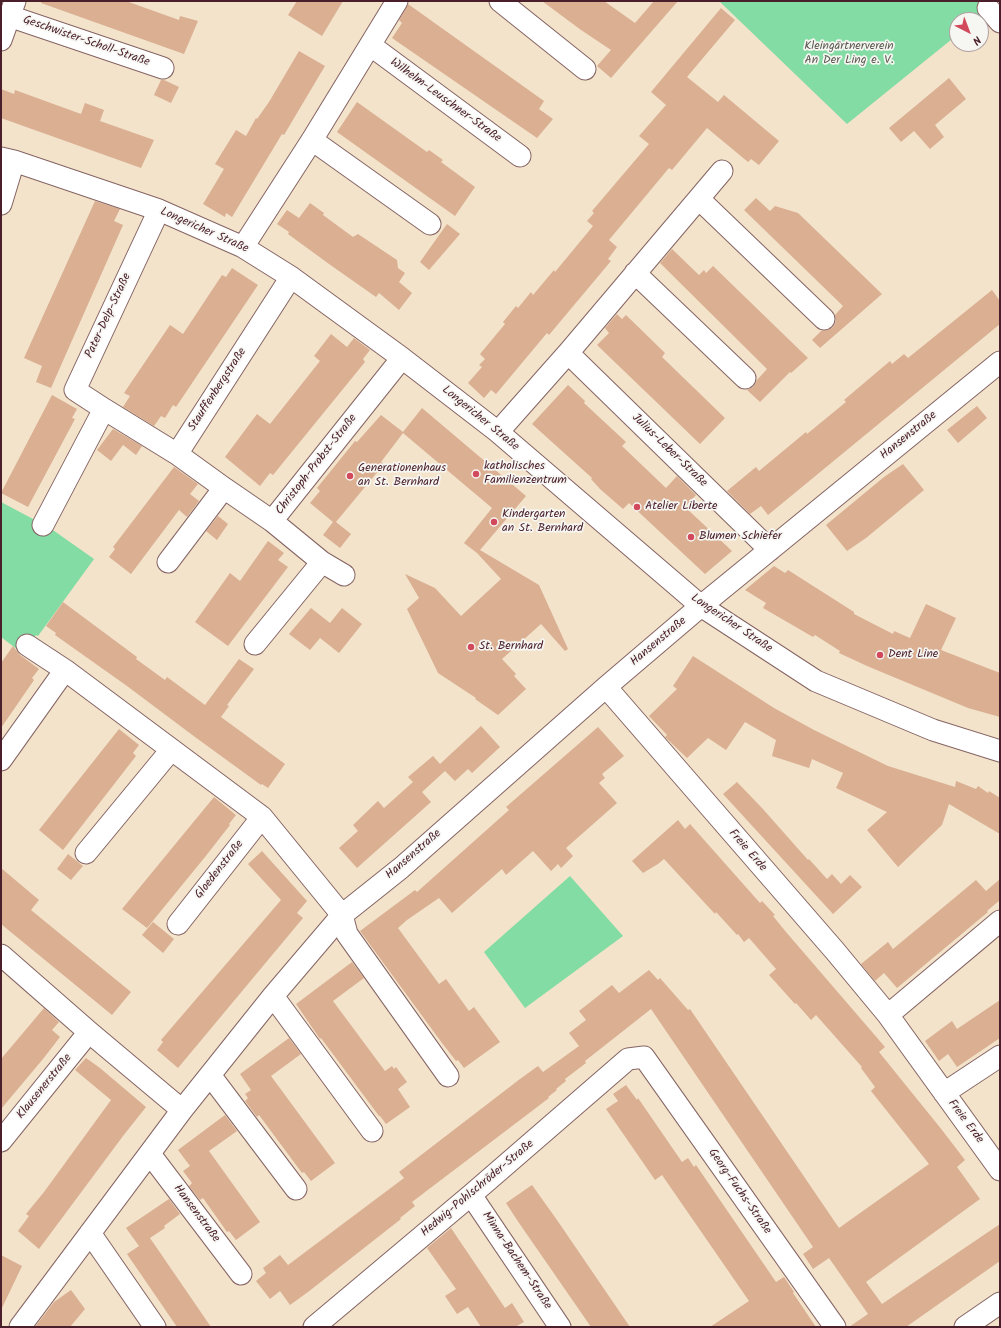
<!DOCTYPE html>
<html>
<head>
<meta charset="utf-8">
<style>
  body { margin:0 }
  #map { position:relative; width:1001px; height:1328px; overflow:hidden; background:#f3e3cb; font-family:Kalam,sans-serif }
  canvas { display:block }
  .frame { position:absolute; inset:0; border:2px solid #4a1f2b; pointer-events:none }
  .north { position:absolute; left:949px; top:12px; width:40px; height:40px; box-sizing:border-box; background:#f6f6f2; border:1px solid #b1a0a2; border-radius:50%; rotate:138deg; font-size:11px; font-weight:700; line-height:16px; text-align:center; color:#4a1f2b }
  .north::after { content:''; display:block; margin:auto; width:14px; height:18px; background:#d1495b; clip-path:polygon(50% 0,100% 100%,50% 72%,0 100%) }
</style>
</head>
<body>
<div id="map">
<canvas width="1001" height="1328"></canvas>
<div class="frame"></div>
<div class="north">N</div>
</div>
<script>
const ctx = document.querySelector('canvas').getContext('2d');
ctx.lineJoin = 'round';
function paint(path, color) { ctx.fillStyle = color; ctx.fill(path, 'evenodd'); }
function strokePath(path, color, width, dash) { ctx.strokeStyle = color; ctx.lineWidth = width; ctx.lineCap = dash ? 'butt' : 'round'; ctx.setLineDash(dash || []); ctx.stroke(path); }
function drawText(font, color, halo, rows, align = 'center') {
  ctx.font = font + ' Kalam,sans-serif'; ctx.lineWidth = 3.5; ctx.setLineDash([]); ctx.textBaseline = 'middle'; ctx.strokeStyle = halo; ctx.fillStyle = color; for (const [text, x, y, turn = 0] of rows) {
    ctx.save(); ctx.translate(x, y); ctx.rotate((+turn || 0) * Math.PI / 180); ctx.textAlign = isNaN(turn) ? turn : align; if (halo) ctx.strokeText(text, 0, 0); ctx.fillText(text, 0, 0); ctx.restore();
  }
}
paint(new Path2D(`
  M719 1H996L975 20H957V35L847 124Z
  M1 502 50 528 94 559 38 636 36 635 22 653 1 637Z
  M570 876 623 936 525 1008 484 952Z`), '#82dca3');
paint(new Path2D(`
  M42 1H126L179 20 180 16 198 21 184 54 41 3Z
  M297 1H343L322 36 288 15Z
  M542 1H604L635 23 654 1H678L611 78 597 66 611 50 581 30Z
  M408 4 544 101 539 109 553 119 537 138 392 38 402 23 399 20Z
  M721 8 735 20 687 77 718 102 724 95 779 141 759 165 751 159 748 162 707 128 672 170 669 168 609 240 617 247 608 259 611 261 549 335 547 333 496 394 491 390 484 398 468 383 482 367 479 365 485 359 480 354 505 324 503 322 516 306 518 308 531 292 533 295 554 270 555 272 593 226 587 221 594 213 592 211 649 144 639 136 666 105 651 92Z
  M299 51 325 66 284 135 282 134 232 217 226 213 225 217 203 204 224 169 215 164 236 130 246 136 256 118 257 119 269 102Z
  M949 78 966 99 935 125 944 137 930 149 914 131 901 142 889 128Z
  M161 80H164L179 87 171 103 154 95Z
  M1 89 14 94 15 90 81 114 85 103 104 110 100 121 154 140 141 168 1 118Z
  M357 102 427 152 429 150 443 160 441 162 475 187 455 216 337 132Z
  M756 198 770 211 775 206 798 213 882 294 820 348 812 340 821 331 828 330 833 327 836 321 835 315 843 306 744 210Z
  M95 201 120 209 114 221 123 225 51 388 36 382 42 366 24 358Z
  M310 203 324 213 323 215 353 237 358 234 397 260 398 268 405 273 399 282 412 293 399 310 379 293 376 297 329 264 288 234 289 232 277 224 287 210 299 218Z
  M447 224 460 234 429 270 420 262Z
  M672 249 699 275 704 270 706 273 713 266 808 358 791 373 790 372 760 402 747 390 753 387 757 380 767 369 660 263Z
  M232 268 258 285 176 407 173 405 165 418 161 416 154 426 123 407 130 396 124 393 170 325 183 334 222 275 226 277Z
  M992 290 1000 301V324L768 515 761 506 750 514 727 491 756 467 759 471 806 432 807 434 846 402 844 400 890 361 892 364 904 354 908 358Z
  M617 314 622 319 626 315 665 353 662 357 725 418 700 444 597 345 609 333 605 328Z
  M331 334 347 347 354 338 370 350 363 359 365 362 273 475 270 473 260 486 225 457 257 414 270 424 320 361 314 356Z
  M568 385 585 401 584 403 626 442 622 446 666 488 677 476 696 495 685 507 732 551 705 574 629 503 623 509 600 489 591 479 592 478 532 424Z
  M52 395 77 409 72 418 75 419 28 507 1 493Z
  M977 406 987 418 958 443 947 430Z
  M422 408 526 496 480 550 539 585 568 649 565 651 541 624 502 659 516 674 514 676 526 689 498 715 475 699 476 698 438 673 407 609 419 598 405 574 435 588 461 616 501 579 477 553 464 543 492 508 403 433 381 462 384 464 336 522 351 534 340 548 323 535 333 522 310 503 320 491 317 488 355 441 357 442 381 415 403 432Z
  M113 429 142 446 136 455 123 445 111 461 97 450Z
  M903 464 924 490 866 538 847 551 826 525 884 477Z
  M174 467 198 484 190 494 199 501 187 517 179 510 131 574 109 557 115 549 113 547Z
  M218 516 228 524 217 540 206 531Z
  M268 541 284 553 278 560 288 567 228 646 195 622 230 573 240 581Z
  M774 566 785 573 788 570 854 612V614L893 634 894 631 910 638 926 604 956 618 941 650 1000 673V717L968 708 867 666 839 653 840 651 815 635 813 637 763 608 766 603 745 590Z
  M63 602 137 657 136 659 165 680 167 677 205 705 239 659 254 669 227 705 229 706 221 717 285 764 268 788 262 784 261 785 195 737 127 686 55 635 56 633 46 626Z
  M311 608 330 623 342 608 362 624 339 653 320 638 310 650 289 634Z
  M13 646 20 655 39 669 32 678 34 680 1 728V663Z
  M693 656 774 708 814 730 888 766 955 787 956 781 976 789 978 786 988 793 989 791 1000 798V834L949 804 942 825 898 867 867 830 887 812 836 788 843 773 812 759 809 768 772 756 776 740 745 722 726 750 708 738 687 758 665 737 667 735 649 716 677 689 673 686Z
  M481 726 500 747 472 773 468 769 455 781 445 771 422 792 431 802 357 868 339 848 358 831 353 825 378 801 384 808 413 782 408 777 433 756 440 764Z
  M598 727 624 756 602 774 605 778 599 783 617 803 566 848 573 856 561 868 558 864 551 871 533 851 506 875 502 869 452 913 439 898 407 920 398 928 439 984 446 979 469 1011 474 1007 500 1042 464 1068 458 1060 456 1061 442 1043 360 931 415 890 417 892 509 810 506 807Z
  M119 729 139 745 133 753 136 756 63 850 39 830Z
  M737 782 762 808 808 860 809 859 827 879 832 874 841 884 850 875 862 887 833 914 723 794Z
  M214 797 236 815 229 824 230 825 205 857 147 928 122 909Z
  M678 820 685 829 690 824 760 903 762 901 775 915 773 916 786 932 885 1047 879 1052 942 1130 965 1160 957 1167 980 1199 866 1282 882 1304 1000 1224V1261L906 1327H849L868 1314 829 1258 813 1269 803 1254 813 1247 651 1009 585 1061 586 1063 565 1079 566 1081 556 1089 557 1090 548 1097 549 1098 412 1202 415 1206 400 1218 401 1219 308 1292 290 1305 280 1291 270 1299 256 1281 266 1273 263 1268 280 1255 288 1265 404 1178 399 1172 520 1079 538 1066 543 1072 579 1046 569 1033 586 1020 579 1011 612 985 619 993 649 970 658 980 660 978 688 1010 690 1009 839 1228 929 1164 871 1091 875 1087 861 1068 862 1067 816 1015 811 1020 796 1003 795 1004 769 975 776 969 749 938 744 942 738 934 737 935 716 912 715 914 664 859 658 864 643 873 632 861Z
  M262 851 307 901 297 913 303 918 178 1068 157 1050 163 1042 161 1040 281 900 248 864Z
  M68 854 83 866 71 880 57 869Z
  M1 868 39 900 31 910 131 992 112 1015 1 924Z
  M1000 879V900L987 911 988 912 897 988 884 973 875 981 861 964 888 942 893 949 976 880 986 891Z
  M153 922 174 939 163 953 142 935Z
  M352 962 364 978 333 1001 385 1071 392 1066 394 1069 396 1067 407 1082 398 1089 410 1107 386 1124 380 1116H379L321 1038 320 1039 296 1004Z
  M1000 1000V1038L957 1067 948 1054 939 1061 925 1041 952 1021 957 1029Z
  M44 1008 59 1022 52 1030 60 1037 43 1059 1 1109V1059Z
  M289 1038 301 1054 271 1076 335 1163 311 1181 304 1172 302 1173 259 1115 257 1117 245 1101 248 1098 245 1094 251 1090 240 1074Z
  M86 1058 100 1068 146 1107 123 1136 39 1249 18 1231 29 1216 26 1214 44 1192 111 1100 75 1070Z
  M626 1085 637 1100 638 1098 682 1162 688 1158 694 1167 696 1165 776 1282 784 1277 794 1292 793 1293 816 1327H710L749 1301 662 1175 655 1180 606 1109 618 1101 613 1094Z
  M225 1115 237 1131 209 1151 260 1222 236 1240 229 1231 227 1232 203 1198 200 1200 189 1186 192 1183 183 1171 190 1166 178 1150Z
  M532 1185 557 1220 630 1327H591L517 1220 506 1203Z
  M169 1199 180 1214 164 1226 165 1228 150 1238 211 1327H177L127 1254 139 1246 126 1228Z
  M451 1228 505 1308 512 1303 524 1322 515 1327H481L468 1307 457 1314 445 1296 456 1289 427 1248Z
  M1 1255 22 1266 1 1310Z
  M71 1290 85 1309 70 1327H35L54 1302Z`), '#daaf92');
const street = new Path2D(`
  M500 1 585 69
  M988 8 1000 22
  M9 16 163 68
  M1 40 15 1
  M370 45 520 156
  M312 140 430 224
  M1 158 14 161 159 210 243 247 291 277 402 358 498 432 701 606 816 681 933 730 1000 751
  M699 199 824 319
  M1 204 14 161
  M243 247 312 140 397 1
  M635 273 745 378
  M568 353 770 550
  M104 409 177 454
  M498 432 568 353 722 171
  M224 488 272 521
  M43 525 104 409 75 390 159 210
  M168 562 224 488 177 454 291 277
  M322 562 344 575
  M255 644 322 562 272 521 402 358
  M27 645 65 670 262 817 342 915 347 934 448 1076
  M606 687 835 951 888 1015 1000 1170
  M1 760 65 670
  M86 853 171 750
  M178 924 262 817
  M1 955 89 1032 182 1110
  M273 996 372 1131
  M888 1015 1000 921
  M210 1075 296 1189
  M944 1093 1000 1056
  M1 1141 89 1032
  M150 1154 241 1274
  M471 1195 560 1327
  M90 1233 155 1327
  M20 1327 182 1110 273 996 342 915 401 868 606 687 701 606 1000 362
  M314 1327 471 1195 628 1059 644 1057 835 1327
  M965 1327 1000 1303`);
strokePath(street, '#856463', 23);
strokePath(street, '#fff', 21);
for (const [x, y, r, color] of [
  [476,474,4,"#d1495b"],
  [350,476,4,"#d1495b"],
  [637,507,4,"#d1495b"],
  [494,522,4,"#d1495b"],
  [691,537,4,"#d1495b"],
  [471,647,4,"#d1495b"],
  [880,655,4,"#d1495b"]
]) { const dot = new Path2D(); dot.arc(x, y, r, 0, 2 * Math.PI); ctx.fillStyle = color; ctx.fill(dot); strokePath(dot, '#f6f6f2', 1.5); }
drawText('12px', '#4a1f2b', '#f6f6f2', [
  ["Geschwister-Scholl-Straße",86,42,19],
  ["Wilhelm-Leuschner-Straße",445,101,36],
  ["Longericher Straße",204,231,24],
  ["Pater-Delp-Straße",109,316,-65],
  ["Stauffenbergstraße",218,390,-57],
  ["Longericher Straße",480,419,39],
  ["Hansenstraße",909,436,-39],
  ["Julius-Leber-Straße",669,451,44],
  ["Christoph-Probst-Straße",317,465,-52],
  ["Longericher Straße",731,624,34],
  ["Hansenstraße",659,642,-40],
  ["Freie Erde",747,851,49],
  ["Hansenstraße",414,855,-41],
  ["Gloedenstraße",220,870,-52],
  ["Klausenerstraße",45,1087,-51],
  ["Freie Erde",965,1122,53],
  ["Hedwig-Pohlschröder-Straße",478,1189,-40],
  ["Georg-Fuchs-Straße",739,1192,55],
  ["Hansenstraße",196,1214,53],
  ["Minna-Bachem-Straße",516,1261,56]
]);
drawText('12px', '#5b584f', '#f6f6f2', [
  ["Kleingärtnerverein",849,47],
  ["An Der Ling e. V.",849,61]
]);
drawText('12px', '#4a1f2b', '#f6f6f2', [
  ["katholisches",484,467],
  ["Familienzentrum",484,481],
  ["Generationenhaus",358,469],
  ["an St. Bernhard",358,483],
  ["Atelier Liberte",645,507],
  ["Kindergarten",502,515],
  ["an St. Bernhard",502,529],
  ["Blumen Schiefer",699,537],
  ["St. Bernhard",479,647],
  ["Dent Line",888,655]
], 'left');
</script>
</body>
</html>
